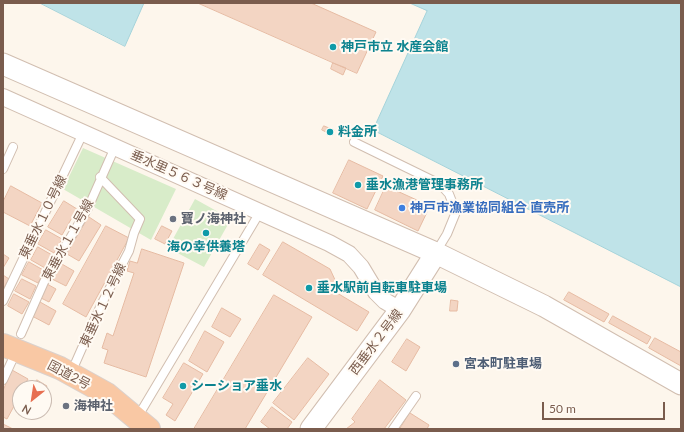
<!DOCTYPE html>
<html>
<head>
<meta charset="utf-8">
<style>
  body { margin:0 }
  #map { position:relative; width:684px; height:432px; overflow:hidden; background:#fdf6ec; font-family:Lato,sans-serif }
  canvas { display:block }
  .frame { position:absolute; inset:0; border:4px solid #7a5c4d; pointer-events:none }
  .north { position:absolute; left:12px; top:380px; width:40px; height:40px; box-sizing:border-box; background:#fffaf3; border:1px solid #cabbb1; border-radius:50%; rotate:210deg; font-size:11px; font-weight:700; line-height:16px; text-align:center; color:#7a5c4d }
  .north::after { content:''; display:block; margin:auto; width:14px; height:18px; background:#e76f51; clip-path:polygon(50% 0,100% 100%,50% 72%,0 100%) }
  .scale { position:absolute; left:542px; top:402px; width:123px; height:18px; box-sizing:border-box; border:2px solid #7a5c4d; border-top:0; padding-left:5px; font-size:12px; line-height:14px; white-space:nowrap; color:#7a5c4d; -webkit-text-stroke:3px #fffaf3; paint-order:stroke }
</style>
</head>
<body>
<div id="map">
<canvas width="684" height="432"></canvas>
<div class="frame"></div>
<div class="north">N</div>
<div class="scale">50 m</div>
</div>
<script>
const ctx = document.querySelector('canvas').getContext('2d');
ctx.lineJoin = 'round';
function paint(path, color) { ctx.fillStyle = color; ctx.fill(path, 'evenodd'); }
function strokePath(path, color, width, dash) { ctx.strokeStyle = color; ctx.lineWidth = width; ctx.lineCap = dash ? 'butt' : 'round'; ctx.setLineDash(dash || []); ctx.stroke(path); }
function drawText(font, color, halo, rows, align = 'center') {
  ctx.font = font + ' Lato,"Noto Sans JP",sans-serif'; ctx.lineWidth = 4; ctx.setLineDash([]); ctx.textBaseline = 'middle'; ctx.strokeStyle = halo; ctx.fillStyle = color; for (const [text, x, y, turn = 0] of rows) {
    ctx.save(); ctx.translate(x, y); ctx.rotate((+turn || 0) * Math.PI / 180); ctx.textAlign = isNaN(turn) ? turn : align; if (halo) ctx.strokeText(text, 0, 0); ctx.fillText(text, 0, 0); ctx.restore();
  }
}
paint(new Path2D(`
  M83 148 176 189 151 240 63 189Z
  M195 199 231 219 204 267 168 248Z`), '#d8ecc9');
const water = new Path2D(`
  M40 3H144L125 46Z
  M410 3H681V287L373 130 427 11Z`);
paint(water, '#bfe3e8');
strokePath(water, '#a5d3da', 1);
const building = new Path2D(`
  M198 3H311L376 32 357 73Z
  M333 63 346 68 343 75 331 69Z
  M324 126 334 130 332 135 322 130Z
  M349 160 383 176 367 209 333 193Z
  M11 186 42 203 30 226 3 212V202Z
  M386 186 430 206 418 231 375 210Z
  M64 201 77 209 62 235 48 227Z
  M89 217 101 225 79 261 67 254Z
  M106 226 129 238 86 317 63 304Z
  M162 226 172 231 165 244 155 239Z
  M46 230 62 239 54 253 38 244Z
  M283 242 330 269 336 282 332 290 369 312 357 331 263 275Z
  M260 244 270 250 258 270 248 264Z
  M38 247 52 255 45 268 31 260Z
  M142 249 184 263 146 377 104 363 108 350 102 348 107 333 113 336 134 273 127 271 130 261 137 263Z
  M3 254 9 258 3 268Z
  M29 262 45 271 38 283 22 275Z
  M60 263 74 271 66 286 52 279Z
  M3 275 9 279 3 289Z
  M22 279 36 286 30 299 15 291Z
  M47 284 56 289 49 302 39 297Z
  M569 292 609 314 604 322 564 300Z
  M14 294 29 302 22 314 8 306Z
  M274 295 312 317 245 429H194Z
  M451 300 458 301 457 311H450Z
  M40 302 56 311 49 325 32 316Z
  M222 308 241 319 230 337 212 327Z
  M613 316 651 337 647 344 609 323Z
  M205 331 224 342 207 372 189 361Z
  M655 338 681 352V366L649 348Z
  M407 339 420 347 406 371 392 362Z
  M308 358 329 374 294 420 273 403Z
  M184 363 203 374 175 421 166 415 173 404 163 398Z
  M12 370 28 379 23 388H20V395L7 419 3 417V391Z
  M37 380 47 386 44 392V388H32Z
  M380 380 406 400 384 429H346L355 422 352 419Z
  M272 407 292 422 287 429H270L261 422Z
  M410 413 429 425 427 429H400Z
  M3 424 13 429H3Z`);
paint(building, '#f3d5c3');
strokePath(building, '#e6bba3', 1);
const service = new Path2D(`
  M354 142 440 184 449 194 456 212 447 234 436 252
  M3 169 13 147
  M3 301 83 133
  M21 334 44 282 88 208 115 147
  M71 373 101 305 129 251 134 233 140 219 100 177
  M3 380 16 352
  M137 418 260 212
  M393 429 416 396`);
const minor = new Path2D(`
  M3 97 329 243 349 254 361 267 376 292 385 301 400 310`);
const tertiary = new Path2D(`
  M3 64 436 253 544 306 681 384
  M311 429 400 310 436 253`);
const trunk = new Path2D(`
  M3 345 60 368 107 394 149 429`);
strokePath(service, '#d1beb0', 10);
strokePath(minor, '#d1beb0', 18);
strokePath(tertiary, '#d1beb0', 23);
strokePath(trunk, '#dad1cd', 24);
strokePath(service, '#fff', 8);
strokePath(minor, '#fff', 16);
strokePath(tertiary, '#fff', 21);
strokePath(trunk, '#f9c8a4', 22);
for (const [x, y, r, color] of [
  [333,47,4,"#0f9aa8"],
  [330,132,4,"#0f9aa8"],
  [358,185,4,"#0f9aa8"],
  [402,208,4,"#3f7fe0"],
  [173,219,4,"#6b7280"],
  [206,233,4,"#0f9aa8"],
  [309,288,4,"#0f9aa8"],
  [456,364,4,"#5c6f8a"],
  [183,386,4,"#0f9aa8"],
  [66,406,4,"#6b7280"]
]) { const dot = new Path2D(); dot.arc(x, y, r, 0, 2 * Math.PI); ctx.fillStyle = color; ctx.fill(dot); strokePath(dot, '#fffaf3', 1.5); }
drawText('bold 13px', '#0d838f', '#fffaf3', [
  ["神戸市立 水産会館",341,47],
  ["料金所",338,132],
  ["垂水漁港管理事務所",366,185],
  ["海の幸供養塔",206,247,"center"],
  ["垂水駅前自転車駐車場",317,288],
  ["シーショア垂水",191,386]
], 'left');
drawText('13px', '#7a5c4d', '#fffaf3', [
  ["垂水里５６３号線",179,175,24],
  ["東垂水１０号線",43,217,-64],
  ["東垂水１１号線",68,240,-61],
  ["東垂水１２号線",103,305,-65],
  ["西垂水２号線",376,342,-53],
  ["国道2号",69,375,28]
]);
drawText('bold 13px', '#366cbe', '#fffaf3', [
  ["神戸市漁業協同組合 直売所",410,208]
], 'left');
drawText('bold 13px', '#5b616d', '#fffaf3', [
  ["寶ノ海神社",181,219],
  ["海神社",74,406]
], 'left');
drawText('bold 13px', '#4e5e75', '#fffaf3', [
  ["宮本町駐車場",464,364]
], 'left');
</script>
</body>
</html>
